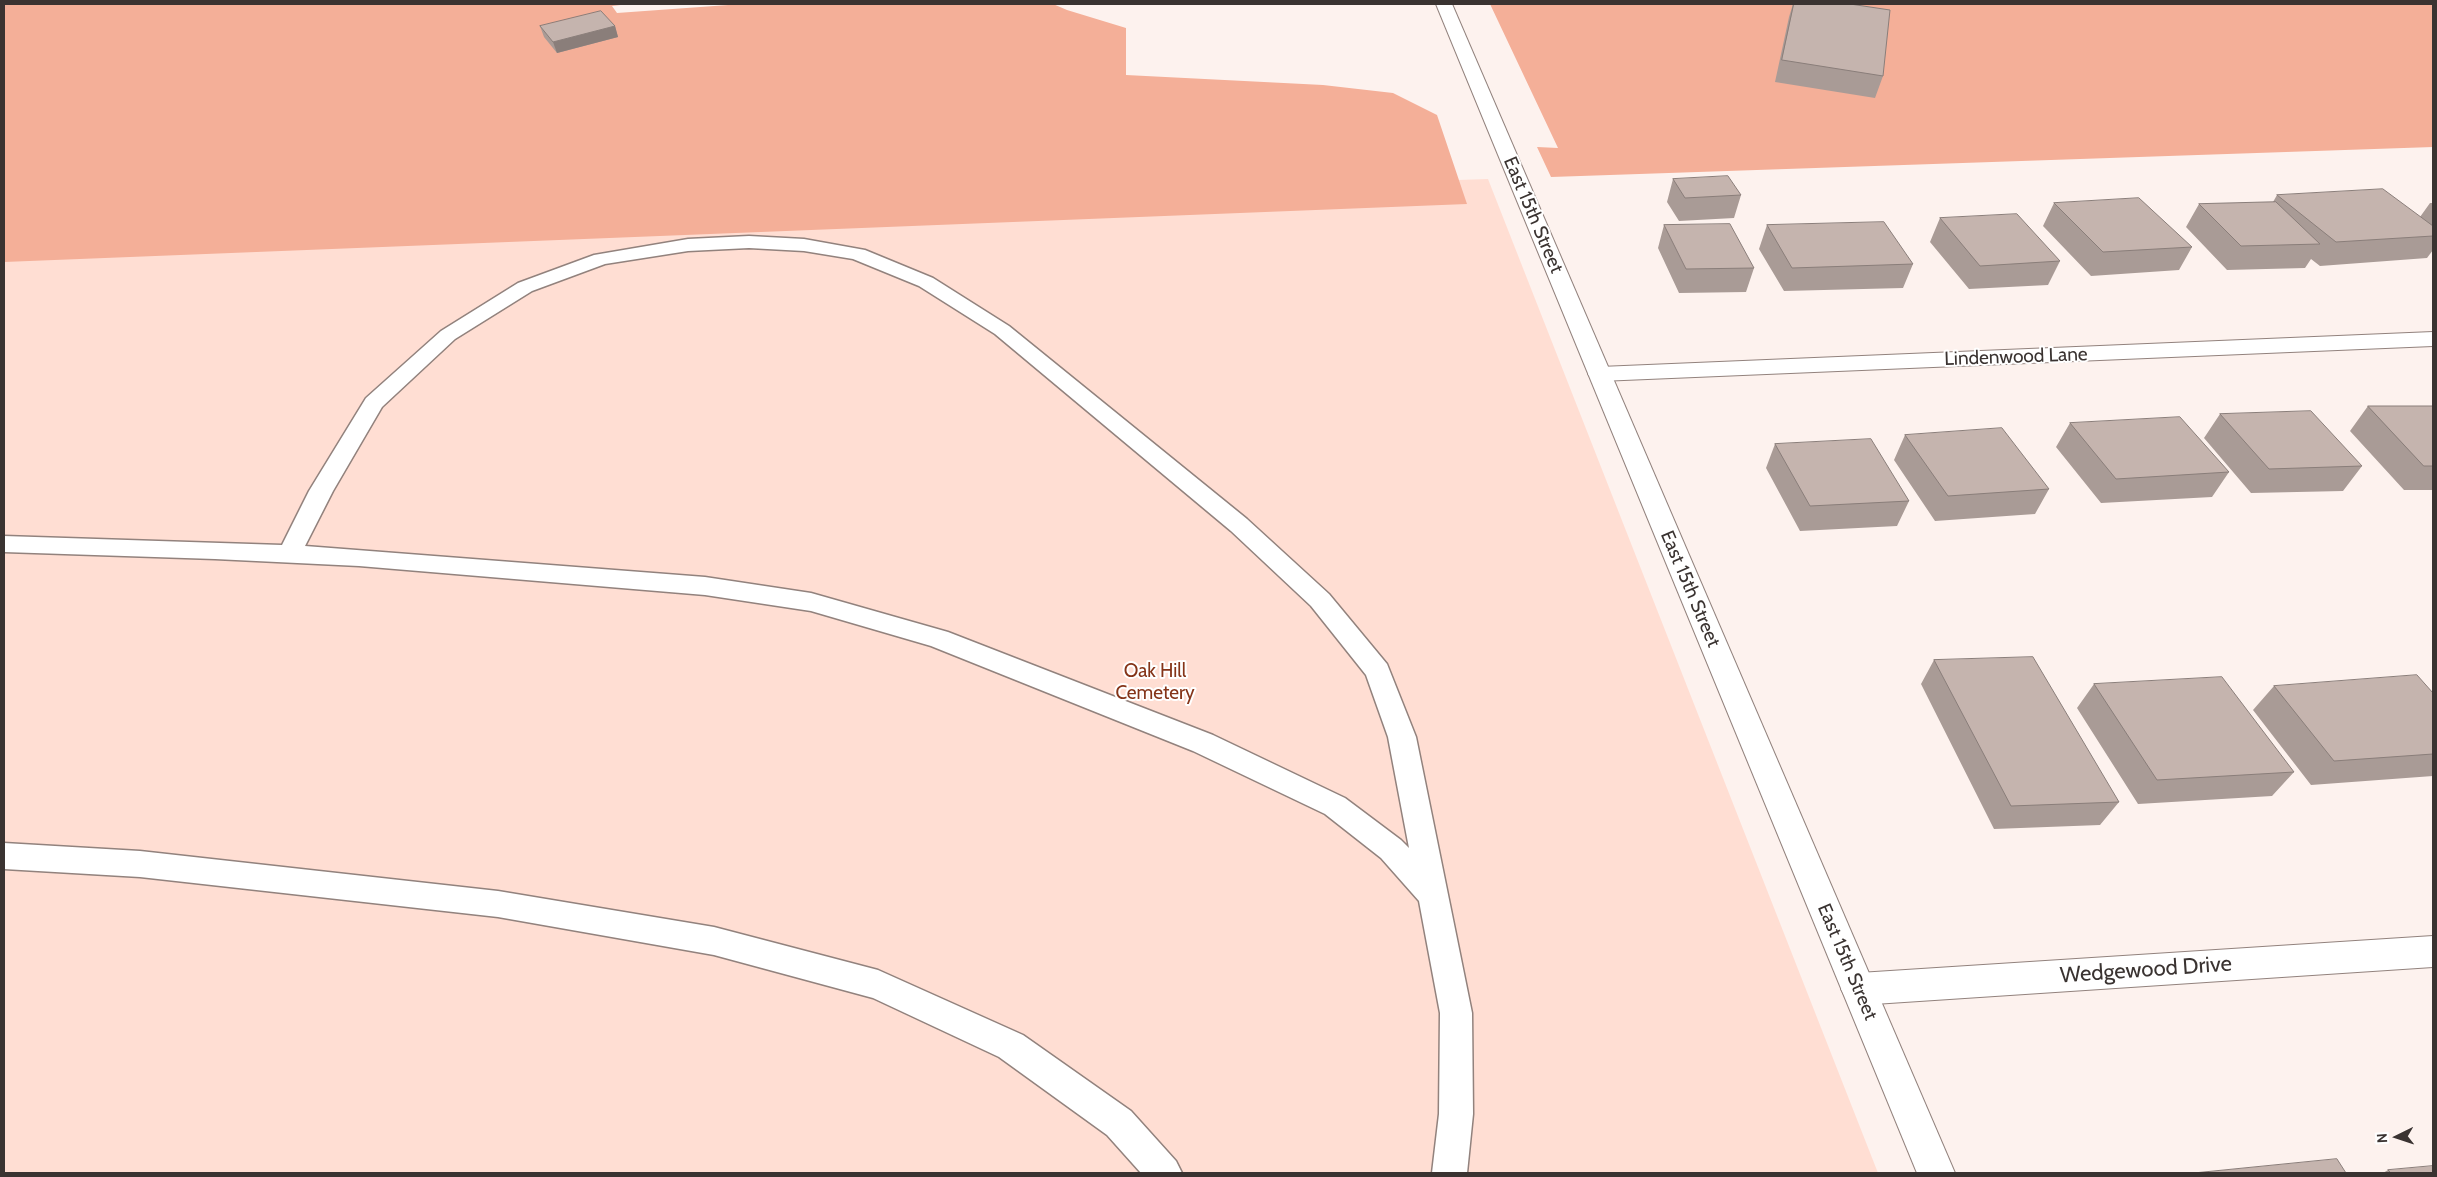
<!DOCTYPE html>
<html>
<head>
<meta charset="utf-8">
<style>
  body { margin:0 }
  #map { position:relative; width:2437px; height:1177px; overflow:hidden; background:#fdf2ee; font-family:Cabin,sans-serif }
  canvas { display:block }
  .frame { position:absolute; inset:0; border:5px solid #3a3331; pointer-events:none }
  .north { position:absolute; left:2372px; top:1112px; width:50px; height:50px; -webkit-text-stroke:4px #fff; paint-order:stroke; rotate:266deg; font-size:14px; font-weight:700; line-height:20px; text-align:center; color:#3a3331 }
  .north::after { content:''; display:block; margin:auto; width:18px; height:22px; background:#3a3331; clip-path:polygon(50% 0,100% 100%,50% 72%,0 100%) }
</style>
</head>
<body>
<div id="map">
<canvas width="2437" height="1177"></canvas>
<div class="frame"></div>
<div class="north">N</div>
</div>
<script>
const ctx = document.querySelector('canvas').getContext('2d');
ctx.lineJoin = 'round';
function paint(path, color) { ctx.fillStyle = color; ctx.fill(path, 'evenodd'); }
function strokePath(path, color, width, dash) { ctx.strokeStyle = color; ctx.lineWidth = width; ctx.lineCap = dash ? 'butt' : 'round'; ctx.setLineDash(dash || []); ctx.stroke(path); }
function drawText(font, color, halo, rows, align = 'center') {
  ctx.font = font + ' Cabin,sans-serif'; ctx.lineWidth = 4; ctx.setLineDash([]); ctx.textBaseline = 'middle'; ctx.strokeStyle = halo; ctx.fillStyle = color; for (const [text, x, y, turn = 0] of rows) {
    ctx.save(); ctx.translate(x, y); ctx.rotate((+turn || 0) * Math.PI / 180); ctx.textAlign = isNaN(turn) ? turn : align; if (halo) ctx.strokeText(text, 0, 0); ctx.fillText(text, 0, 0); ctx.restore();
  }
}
paint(new Path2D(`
  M1488 179 1878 1173H4V228Z`), '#ffded3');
paint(new Path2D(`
  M4 4H629L612 6 617 13 742 4H1053L1067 10 1126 28V75L1323 85 1393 93 1437 115 1467 204 4 262Z
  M1490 4H2433V147L1551 177 1537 147 1558 148Z`), '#f4af98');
const service = new Path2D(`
  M749 236 804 239 865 250 933 278 1009 326 1247 519 1329 594 1387 664 1416 737 1472 1013 1473 1114 1467 1173H1432L1439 1114 1440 1013 1419 901 1381 858 1325 814 1193 751 931 646 811 611 705 595 359 566 215 559 4 552V536L282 545 309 491 366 398 441 331 518 283 594 255 688 239ZM749 248 804 251 853 259 919 286 995 334 1231 531 1311 606 1366 675 1388 737 1409 848 1401 840 1345 798 1213 735 948 632 811 593 705 577 305 546 333 491 382 407 455 339 532 291 605 264 688 251Z
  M4 843 140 851 498 891 714 927 878 970 1023 1035 1131 1111 1176 1161 1182 1173H1141L1107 1135 999 1057 873 998 714 955 498 917 140 877 4 869Z`);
const minor = new Path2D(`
  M2433 332V346L1600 381 1592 379 1588 374 1592 369 1600 367Z
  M2433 936V967L1859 1005 1847 1000 1841 989 1847 978 1859 973Z`);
const secondary = new Path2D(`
  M1436 4H1452L1955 1173H1917Z`);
strokePath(service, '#92827d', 3);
strokePath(minor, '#92827d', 2);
strokePath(secondary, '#92827d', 2);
paint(service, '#fff');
paint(minor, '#fff');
paint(secondary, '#fff');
paint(new Path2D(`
  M1793 4H1850L1883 76 1875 98 1775 82 1789 17Z
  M540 26H615L618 37 557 53 544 37Z
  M1673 179 1741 195 1734 218 1679 221 1667 202Z
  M2277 195 2420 217 2430 203H2433V250L2427 258 2320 266 2311 259 2305 268 2227 270 2186 227 2199 204 2273 202Z
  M2054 203 2192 247 2179 270 2091 276 2043 226Z
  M1940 218 2060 261 2048 285 1969 289 1930 242Z
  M1664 225 1754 268 1746 292 1679 293 1658 248Z
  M1767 225 1913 264 1903 288 1784 291 1759 249Z
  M2368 406H2433V490H2404L2350 431Z
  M2220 414 2362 466 2343 491 2251 493 2204 438Z
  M2070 423 2229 472 2212 497 2101 503 2056 447Z
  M1905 435 2049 489 2035 514 1935 521 1894 460Z
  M1775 444 1909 501 1897 526 1800 531 1766 468Z
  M1934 660 2119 802 2100 825 1994 829 1921 684Z
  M2094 684 2294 772 2272 796 2138 804 2077 708Z
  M2274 686 2433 693V776L2311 785 2253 710Z
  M2388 1170 2433 1173H2383Z`), '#a99b96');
paint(new Path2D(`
  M615 26 618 37 557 53 553 42Z`), '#8a7e7a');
const building = new Path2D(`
  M1794 4H1850L1890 10 1883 76 1782 60Z
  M601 11 615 26 553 42 540 26Z
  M1728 176 1741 195 1685 198 1673 179Z
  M2383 189 2433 226V236L2336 242 2277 195Z
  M2139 198 2192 247 2103 252 2054 203Z
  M2276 202 2320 244 2241 246 2199 204Z
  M2017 214 2060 261 1980 266 1940 218Z
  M1884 222 1913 264 1792 268 1767 225Z
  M1730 224 1754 268 1686 269 1664 225Z
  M2368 406H2433V466H2424Z
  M2311 411 2362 466 2269 469 2220 414Z
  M2180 417 2229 472 2116 479 2070 423Z
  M2002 428 2049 489 1948 496 1905 435Z
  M1871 439 1909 501 1810 506 1775 444Z
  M2033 657 2119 802 2011 806 1934 660Z
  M2417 675 2433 693V754L2334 761 2274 686Z
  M2222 677 2294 772 2157 780 2094 684Z
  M2337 1159 2346 1173H2194Z
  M2433 1166V1173H2391L2388 1170Z`);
paint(building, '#c5b4ae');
strokePath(building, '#8a7e7a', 1);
drawText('19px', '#3a3331', '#fff', [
  ["East 15th Street",1533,215,67],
  ["Lindenwood Lane",2016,357,-2],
  ["East 15th Street",1690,589,67],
  ["East 15th Street",1847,962,67]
]);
drawText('19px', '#853418', '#fff', [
  ["Oak Hill",1155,671],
  ["Cemetery",1155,693]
]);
drawText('22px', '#3a3331', '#fff', [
  ["Wedgewood Drive",2146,970,-4]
]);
</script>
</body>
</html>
